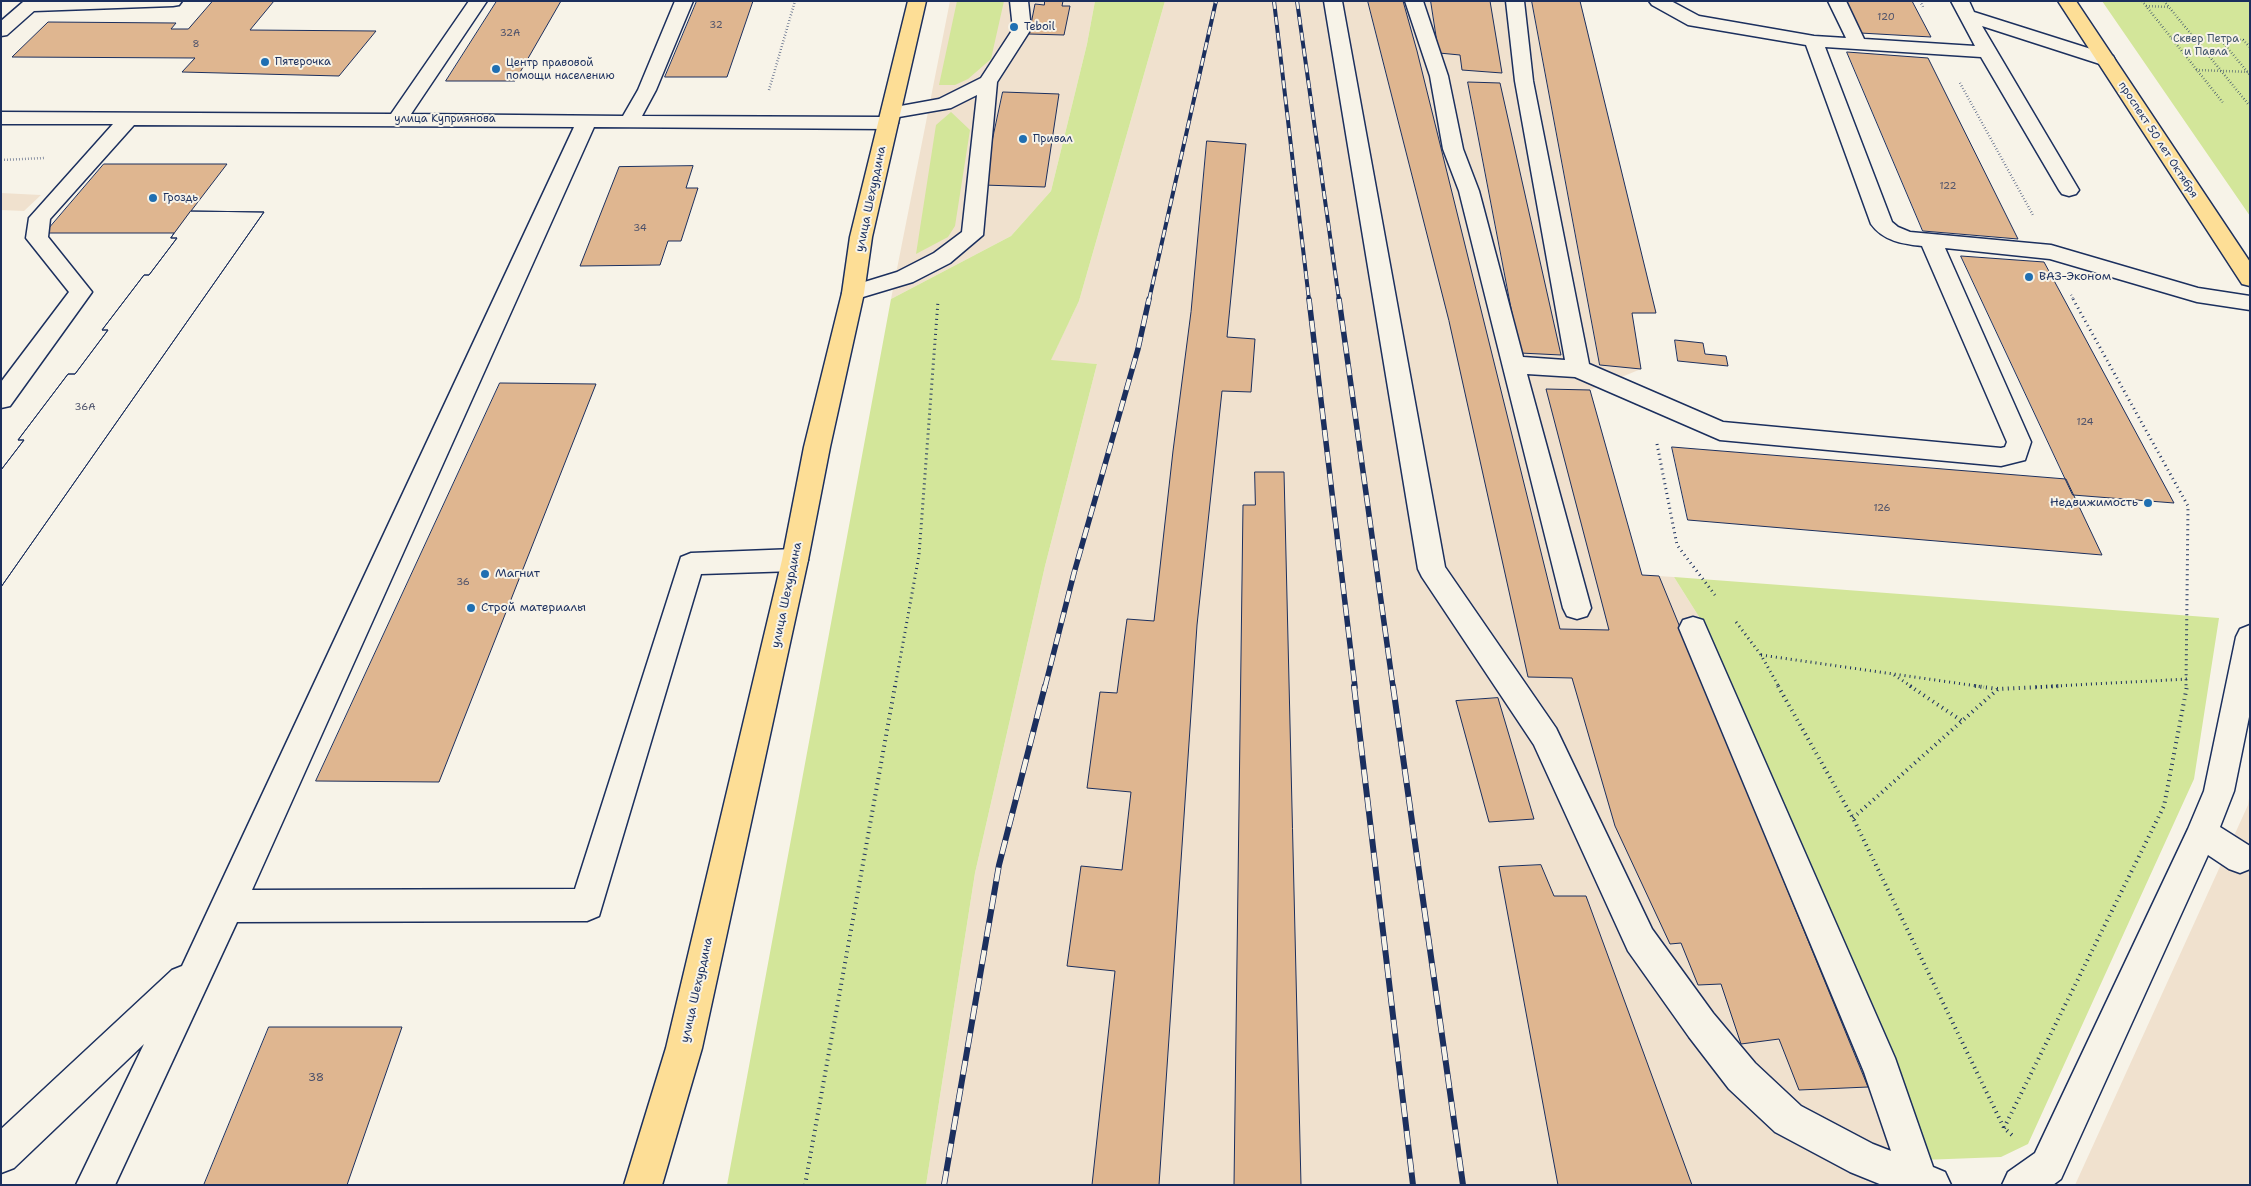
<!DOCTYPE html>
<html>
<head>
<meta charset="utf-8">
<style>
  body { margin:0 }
  #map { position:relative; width:2251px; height:1186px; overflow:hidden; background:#f7f3e8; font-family:"Shantell Sans",sans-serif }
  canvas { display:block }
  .frame { position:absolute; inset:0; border:2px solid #1b2f5e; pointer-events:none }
</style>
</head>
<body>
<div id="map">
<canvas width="2251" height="1186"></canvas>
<div class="frame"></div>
</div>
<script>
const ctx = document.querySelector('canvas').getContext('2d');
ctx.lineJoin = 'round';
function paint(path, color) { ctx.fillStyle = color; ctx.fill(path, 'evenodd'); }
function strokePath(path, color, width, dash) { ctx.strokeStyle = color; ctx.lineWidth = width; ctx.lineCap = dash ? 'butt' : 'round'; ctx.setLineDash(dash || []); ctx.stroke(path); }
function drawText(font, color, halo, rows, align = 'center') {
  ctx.font = font + ' "Shantell Sans",sans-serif'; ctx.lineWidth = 4; ctx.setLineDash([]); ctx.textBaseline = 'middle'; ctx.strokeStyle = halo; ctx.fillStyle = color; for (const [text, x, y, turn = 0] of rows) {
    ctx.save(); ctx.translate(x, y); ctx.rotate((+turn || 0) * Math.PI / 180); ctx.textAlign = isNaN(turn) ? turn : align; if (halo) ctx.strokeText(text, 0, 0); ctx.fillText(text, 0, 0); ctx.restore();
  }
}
paint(new Path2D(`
  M950 1H1095L1087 44 1051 191 1011 236 891 299Z
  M1165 1H1580L1656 313 1632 314 1641 369 1590 390 1641 575 1674 577 1701 620 1925 1185H926L975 873 1045 566 1097 364 1050 361 1079 301Z
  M1 193 41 195 24 211 1 210Z
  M2250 791V1185H2075L2248 805Z`), '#f0e1ce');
paint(new Path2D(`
  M957 1H1004L991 59 968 79 955 85H939Z
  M1095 1H1165L1079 301 1051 360 1097 364 1045 566 975 873 926 1185H727L891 299 1011 236 1051 191 1087 44Z
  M2102 1H2250V216Z
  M951 112 970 130 955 226 948 237 916 254 936 125Z
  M1674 577 2219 618 2194 779 2028 1144 2001 1157 1922 1160 1701 620Z`), '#d3e69a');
const building = new Path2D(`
  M213 1H274L250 30 376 31 339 76 182 72 195 58 12 57 48 22 176 23 171 29H188Z
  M497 1H561L515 81H446Z
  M697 1H753L727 77H665Z
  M1045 1H1063L1062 6H1070L1064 35 1029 34 1035 4 1044 5Z
  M1368 1H1403L1417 51 1560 629 1609 630 1546 389 1590 390 1642 575 1659 576 1868 1087 1799 1090 1779 1039 1741 1044 1721 984 1698 985 1681 943 1670 944 1615 826 1572 678 1528 677 1449 321Z
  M1431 1H1490L1502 73 1462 70 1460 55 1439 53Z
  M1532 1H1580L1656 313H1632L1641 369 1600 365Z
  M1845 1H1912L1931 37 1860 33Z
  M1847 52 1928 58 2018 239 1923 231Z
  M1468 82 1500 83 1561 355 1520 353Z
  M1003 92 1059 94 1045 187 983 185Z
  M1207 141 1246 144 1227 337 1255 339 1251 392 1222 391 1197 625 1159 1185H1092L1115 971 1067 966 1081 866 1122 870 1131 792 1087 788 1100 692 1117 693 1127 619 1154 621 1173 451 1191 312Z
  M104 164H227L191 211 264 212 1 587V470L24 440H18L68 374H75L108 330H102L144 275H149L177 238H171L174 233H45Z
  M693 166 686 188H698L681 241H668L660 265 580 266 619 167Z
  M191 211 264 212 1 587V470L24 440H18L68 374H75L108 330H102L144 275H149L177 238H171Z
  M1961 256 2044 262 2174 503 2073 495Z
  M1675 340 1703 343 1705 354 1726 356 1728 366 1678 361Z
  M500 383 596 384 439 782 316 781Z
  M1672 447 2066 479 2102 555 1688 520Z
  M1255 472H1284L1301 1185H1234L1243 505H1255Z
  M1498 698 1534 819 1489 822 1456 701Z
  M1541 865 1554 896H1586L1692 1185H1558L1499 867Z
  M269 1027H402L347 1185H204Z`);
paint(building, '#dfb690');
strokePath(building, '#1b2f5e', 1);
const minor = new Path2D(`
  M27 1H182L179 5 173 6 34 11 7 35 1 36V21L23 2Z
  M469 1H487L411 114 623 116 638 90 675 1H693L656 90 642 116 884 117 881 113 884 109 939 99 981 78 1013 29 1010 1H1028L1031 29 997 82 983 235 950 263 913 282 853 300 845 298 842 293 845 288 897 272 934 253 962 232 977 95 951 108 893 118 898 123 895 127 888 129 594 127 252 890 575 889 681 557 691 553 795 549 805 553 808 560 805 567 795 571 701 574 599 916 587 921 237 922 115 1185H76L144 1044 14 1168 1 1173V1129L172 970 182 966 574 127 134 125 50 219 48 237 92 292 10 406 1 408V382L69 292 26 238 29 218 113 124H1V112L391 114Z
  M1324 1H1342L1445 567 1556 728 1652 929 1713 1013 1755 1063 1801 1106 1873 1144 1891 1151 1864 1072 1679 628 1683 620 1693 617 1703 620 1895 1058 1933 1167 1945 1172 1951 1185H1882L1850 1172 1775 1132 1729 1089 1689 1037 1628 951 1534 745 1422 577 1418 569Z
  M1405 1H1423L1448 76 1463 149 1479 191 1523 357 1565 360 1515 81 1506 1H1524L1533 81 1589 364 1723 422 2001 448 2005 447 2007 442 1922 246C1903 244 1883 241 1871 224L1806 45 1688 25 1652 5 1649 1H1671L1699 16 1814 36 1846 38 1828 1H1846L1864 39 1975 46 1951 1H1969L1974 12 2113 56 2115 60 2113 64 2106 66 1982 26 2079 190 2076 194 2069 196 2062 194 2059 190 1981 57 1825 47 1892 222 1898 227 1910 232 2051 245 2198 288 2250 296V310L2197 302 2050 259 1945 248 2031 442 2025 460 2001 466 1720 440 1575 377 1527 374 1591 608 1587 616 1577 619 1567 616 1563 608 1459 191 1443 149 1430 76Z
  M2250 625V712L2234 791 2220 827 2250 846V869L2240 873 2229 869 2208 855 2061 1179 2053 1185H2002L2008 1172 2035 1153 2188 829 2204 791 2236 637 2240 629Z`);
const major = new Path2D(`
  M908 1H926L872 237 864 293 830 447 808 560 702 1048 662 1185H624L666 1048 782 560 804 447 842 293 850 237Z
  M2058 1H2076L2250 262V286L2242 284Z`);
strokePath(minor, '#1b2f5e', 3);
strokePath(major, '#1b2f5e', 3);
strokePath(new Path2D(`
  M1920 1 1924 9
  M2142 1 2224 104
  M2164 1 2249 105
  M2146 6 2169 7
  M2171 38 2243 40 2250 47
  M2220 39 2250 75
  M2196 70 2250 72
  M1960 83 2033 215
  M769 90 795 1
  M1 160 44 158
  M2071 295 2074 300`), '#1b2f5e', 2.5, [0.5, 2.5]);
strokePath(new Path2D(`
  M2073 299 2188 506 2186 687
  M1657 444 1677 545 1715 595
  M1736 622 1761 655 1779 687
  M1761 655 1984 687
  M1894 675 1912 687
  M895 687 919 555 938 301
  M2036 687 2188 679`), '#1b2f5e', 3, [1, 4]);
strokePath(new Path2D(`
  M1778 686 1853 818 2004 1128 2013 1136
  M1910 686 1962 721
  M1975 686 1998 689 2060 686
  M1853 818 1998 689
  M2004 1128 2164 806 2187 686
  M805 1185 895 686`), '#1b2f5e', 4, [1, 4.5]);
paint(minor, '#f7f3e8');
paint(major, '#fdde96');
const railFar2 = new Path2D(`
  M1274 1 1309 300
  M1297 1 1339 300
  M1149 300 1216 1`);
const railFar1 = new Path2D(`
  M1309 299 1355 687
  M1339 299 1393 687
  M1045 687 1074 573 1138 349 1149 299`);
const rail = new Path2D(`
  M1354 686 1413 1185
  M1393 686 1463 1185
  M944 1185 999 865 1045 686`);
strokePath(railFar2, '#1b2f5e', 4);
strokePath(railFar1, '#1b2f5e', 5.5);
strokePath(rail, '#1b2f5e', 6);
strokePath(railFar2, '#f7f3e8', 2.5, [8]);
strokePath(railFar1, '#f7f3e8', 4, [11]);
strokePath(rail, '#f7f3e8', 4.5, [14]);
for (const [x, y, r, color] of [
  [1014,27,5,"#1f6fb2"],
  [265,62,5,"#1f6fb2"],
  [496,69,5,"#1f6fb2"],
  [1023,139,5,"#1f6fb2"],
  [153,198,5,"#1f6fb2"],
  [2029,277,5,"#1f6fb2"],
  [2148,503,5,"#1f6fb2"],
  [485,574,5,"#1f6fb2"],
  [471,608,5,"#1f6fb2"]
]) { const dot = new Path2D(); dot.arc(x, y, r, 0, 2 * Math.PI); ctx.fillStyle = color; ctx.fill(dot); strokePath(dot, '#f7f3e8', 2); }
drawText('10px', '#4c516a', null, [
  ["120",1886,17],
  ["32",716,25],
  ["32А",510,33],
  ["8",196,44],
  ["122",1948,186],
  ["34",640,228],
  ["36А",85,407],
  ["124",2085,422],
  ["126",1882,508],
  ["36",463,582]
]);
drawText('11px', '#1b2f5e', '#f7f3e8', [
  ["Teboil",1024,27],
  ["Пятерочка",275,62],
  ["Центр правовой",506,63],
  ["помощи населению",506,76],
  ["Привал",1033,139],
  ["Гроздь",163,198]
], 'left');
drawText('11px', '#40546a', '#f7f3e8', [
  ["Сквер Петра",2206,39],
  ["и Павла",2206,52]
]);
drawText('11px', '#1b2f5e', '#f7f3e8', [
  ["улица Куприянова",445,119],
  ["проспект 50 лет Октября",2158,140,57]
]);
drawText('12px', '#1b2f5e', '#f7f3e8', [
  ["улица Шехурдина",871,199,-78],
  ["улица Шехурдина",787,595,-78],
  ["улица Шехурдина",697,990,-77]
]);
drawText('12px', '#1b2f5e', '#f7f3e8', [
  ["ВАЗ-Эконом",2039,277],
  ["Недвижимость",2138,503,"right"],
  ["Магнит",495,574],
  ["Строй материалы",481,608]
], 'left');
drawText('12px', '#4c516a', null, [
  ["38",316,1078]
]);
</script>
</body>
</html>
